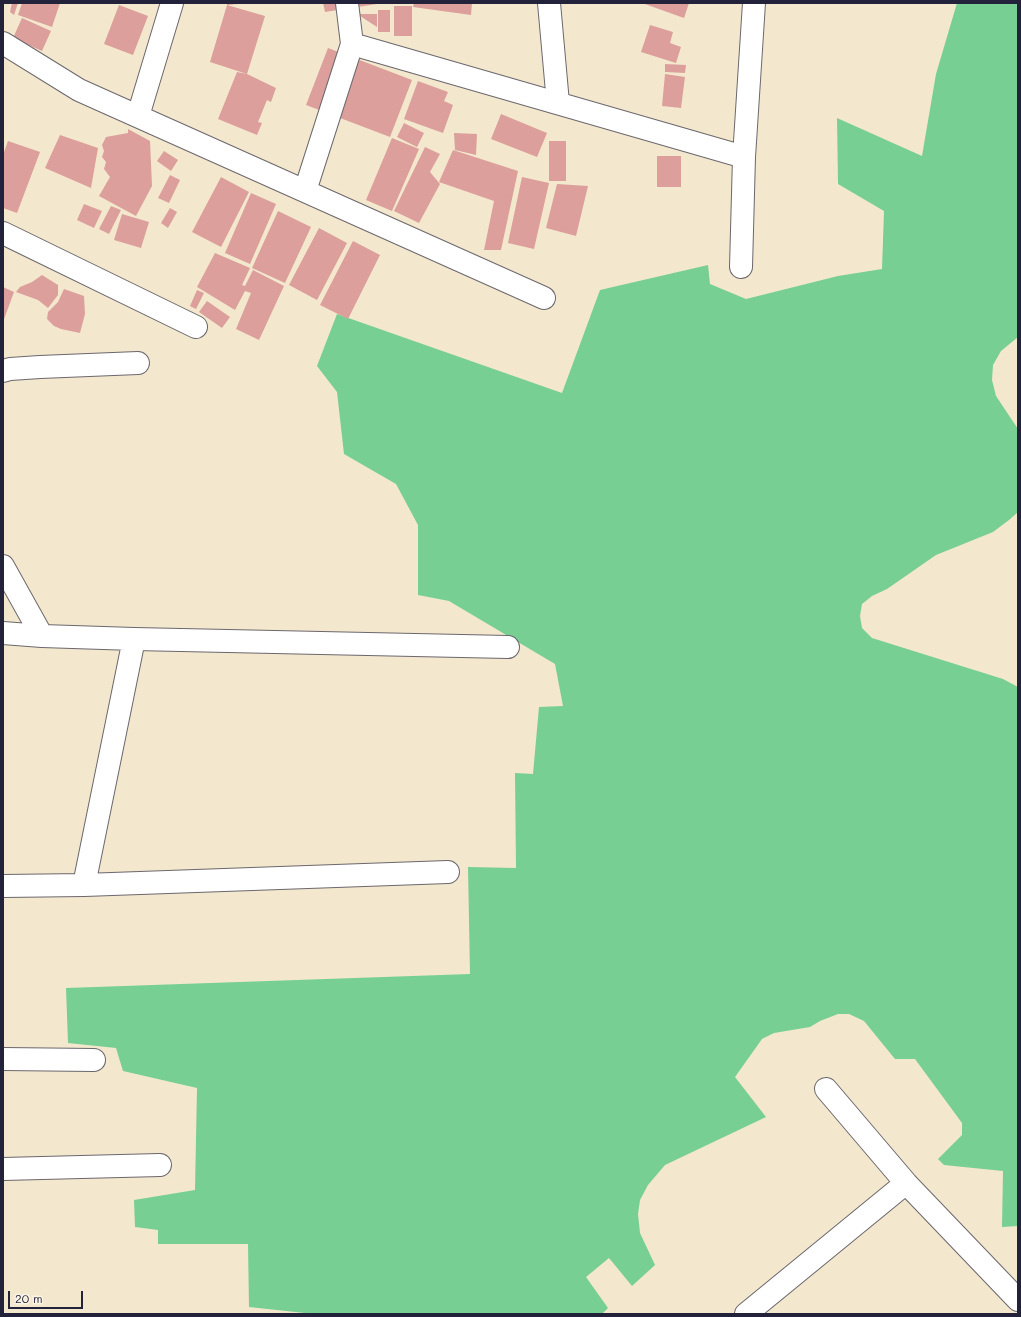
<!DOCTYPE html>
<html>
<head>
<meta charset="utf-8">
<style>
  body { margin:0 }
  #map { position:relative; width:1021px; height:1317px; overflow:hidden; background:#f3e8cd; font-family:Mali,sans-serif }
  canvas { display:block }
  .frame { position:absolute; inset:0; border:4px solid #22223b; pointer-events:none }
  .scale { position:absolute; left:8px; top:1291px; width:75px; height:18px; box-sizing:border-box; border:2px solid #22223b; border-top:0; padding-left:5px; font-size:12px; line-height:14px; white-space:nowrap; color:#22223b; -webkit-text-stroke:3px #fcf5e5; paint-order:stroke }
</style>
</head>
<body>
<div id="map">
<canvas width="1021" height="1317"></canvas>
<div class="frame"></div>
<div class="scale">20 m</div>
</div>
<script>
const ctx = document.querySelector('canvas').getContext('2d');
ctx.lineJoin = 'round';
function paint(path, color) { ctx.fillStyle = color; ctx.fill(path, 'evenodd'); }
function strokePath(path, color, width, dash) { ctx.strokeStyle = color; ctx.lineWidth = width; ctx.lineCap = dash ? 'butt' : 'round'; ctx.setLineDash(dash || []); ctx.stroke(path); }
paint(new Path2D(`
  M957 3H1018V337L1001 351 993 365 992 380 996 396 1018 429V512L1009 520 993 532 936 555 887 589 872 596 862 604 860 616 862 628 872 638 1003 679 1018 687V1226L1002 1227 1003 1171 944 1165 938 1159 962 1135V1123L915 1059H895L864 1021 849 1014H838L820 1021 810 1027 774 1033 762 1039 735 1077 766 1117 665 1165 648 1185 640 1200 638 1214 640 1233 655 1265 632 1286 609 1258 586 1277 608 1308 602 1314H314L249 1307 248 1244H158V1230L135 1227 134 1200 195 1190 197 1088 123 1071 116 1048 68 1043 66 988 470 974 468 867 516 868 515 773 533 774 539 707 563 706 555 664 449 601 418 595V525L396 484 344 454 337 392 317 366 337 314 562 393 600 290 708 265 710 284 746 299 838 276 882 269 884 211 838 184 837 118 922 156 936 74Z`), '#77cf94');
paint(new Path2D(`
  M12 3H18L14 15 10 12Z
  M22 3H60L52 27 18 15Z
  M227 3H238V4L227 5Z
  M323 3H377V4L325 12Z
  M414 3H472L471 15 413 7Z
  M642 3H689L684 18Z
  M119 5 148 16 133 55 104 44Z
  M227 5 265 16 247 74 276 88 271 102 267 100 258 122 262 123 257 135 218 119 237 72 247 74 210 62Z
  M394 6H412V36H394Z
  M378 10H390V32H378Z
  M357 14H377V27Z
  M22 18 51 31 42 51 13 38Z
  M650 25 673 32 670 43 681 47 676 63 641 52Z
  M328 48 412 80 390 137 306 105Z
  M665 64 686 65 685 73 665 72Z
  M665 74 685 77 681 108 662 106Z
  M418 81 448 92 444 101 453 105 443 133 404 119Z
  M501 114 547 133 537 157 491 139Z
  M404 123 424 133 417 147 397 137Z
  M128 129 150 141 152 186 136 216 99 196 110 177 104 169 106 162 102 157 104 151 102 145 106 137 128 133Z
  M454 133 477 134 476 155 455 150Z
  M60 135 98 148 91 188 45 168Z
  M392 138 419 149 392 211 366 200Z
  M8 141 40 152 17 213 3 208V155Z
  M549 141H566V181H549Z
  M425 147 440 154 430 172 440 184 419 223 394 211Z
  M453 150 518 171 501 250H484L494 201 439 182Z
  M164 151 178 160 171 171 157 161Z
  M657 156H681V187H657Z
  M170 175 180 180 169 203 158 198Z
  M221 177 249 192 221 247 192 232Z
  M522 177 549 183 534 249 508 243Z
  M557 184 588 186 576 236 546 228Z
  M251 193 276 204 250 264 225 253Z
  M84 204 102 211 94 228 77 220Z
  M111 206 121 210 109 234 99 229Z
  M170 208 177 212 168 228 161 223Z
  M278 211 311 227 285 283 252 268Z
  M122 214 149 222 141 248 114 240Z
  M319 228 347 243 317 300 289 285Z
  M353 241 380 255 348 319 320 305Z
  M215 253 250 268 242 285 245 286 253 270 284 286 259 340 236 329 251 293 245 291 235 310 197 287Z
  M42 275 58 285V295L48 308 38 300 16 292 20 287 32 282Z
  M3 287 14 292 3 322Z
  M64 289 84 296 85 314 80 333 61 329 54 326 47 319 48 312 58 302Z
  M197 290 204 293 196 309 190 306Z
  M207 301 230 317 222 328 199 312Z`), '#dc9f9c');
const street = new Path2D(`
  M549 3 558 103
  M3 43 79 90 544 298
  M352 44 744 157
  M138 116 172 3
  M305 191 352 44 347 3
  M3 233 196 327
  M741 267 744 157 754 3
  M3 371 10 369 40 367 138 363
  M3 566 42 636
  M3 633 42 636 134 639 508 647
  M84 885 134 639
  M3 886 84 885 448 872
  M3 1059 94 1060
  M826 1089 906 1183 1018 1300
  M3 1169 160 1165
  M746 1314 906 1183`);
strokePath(street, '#6b676e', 24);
strokePath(street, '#fff', 22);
</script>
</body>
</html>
